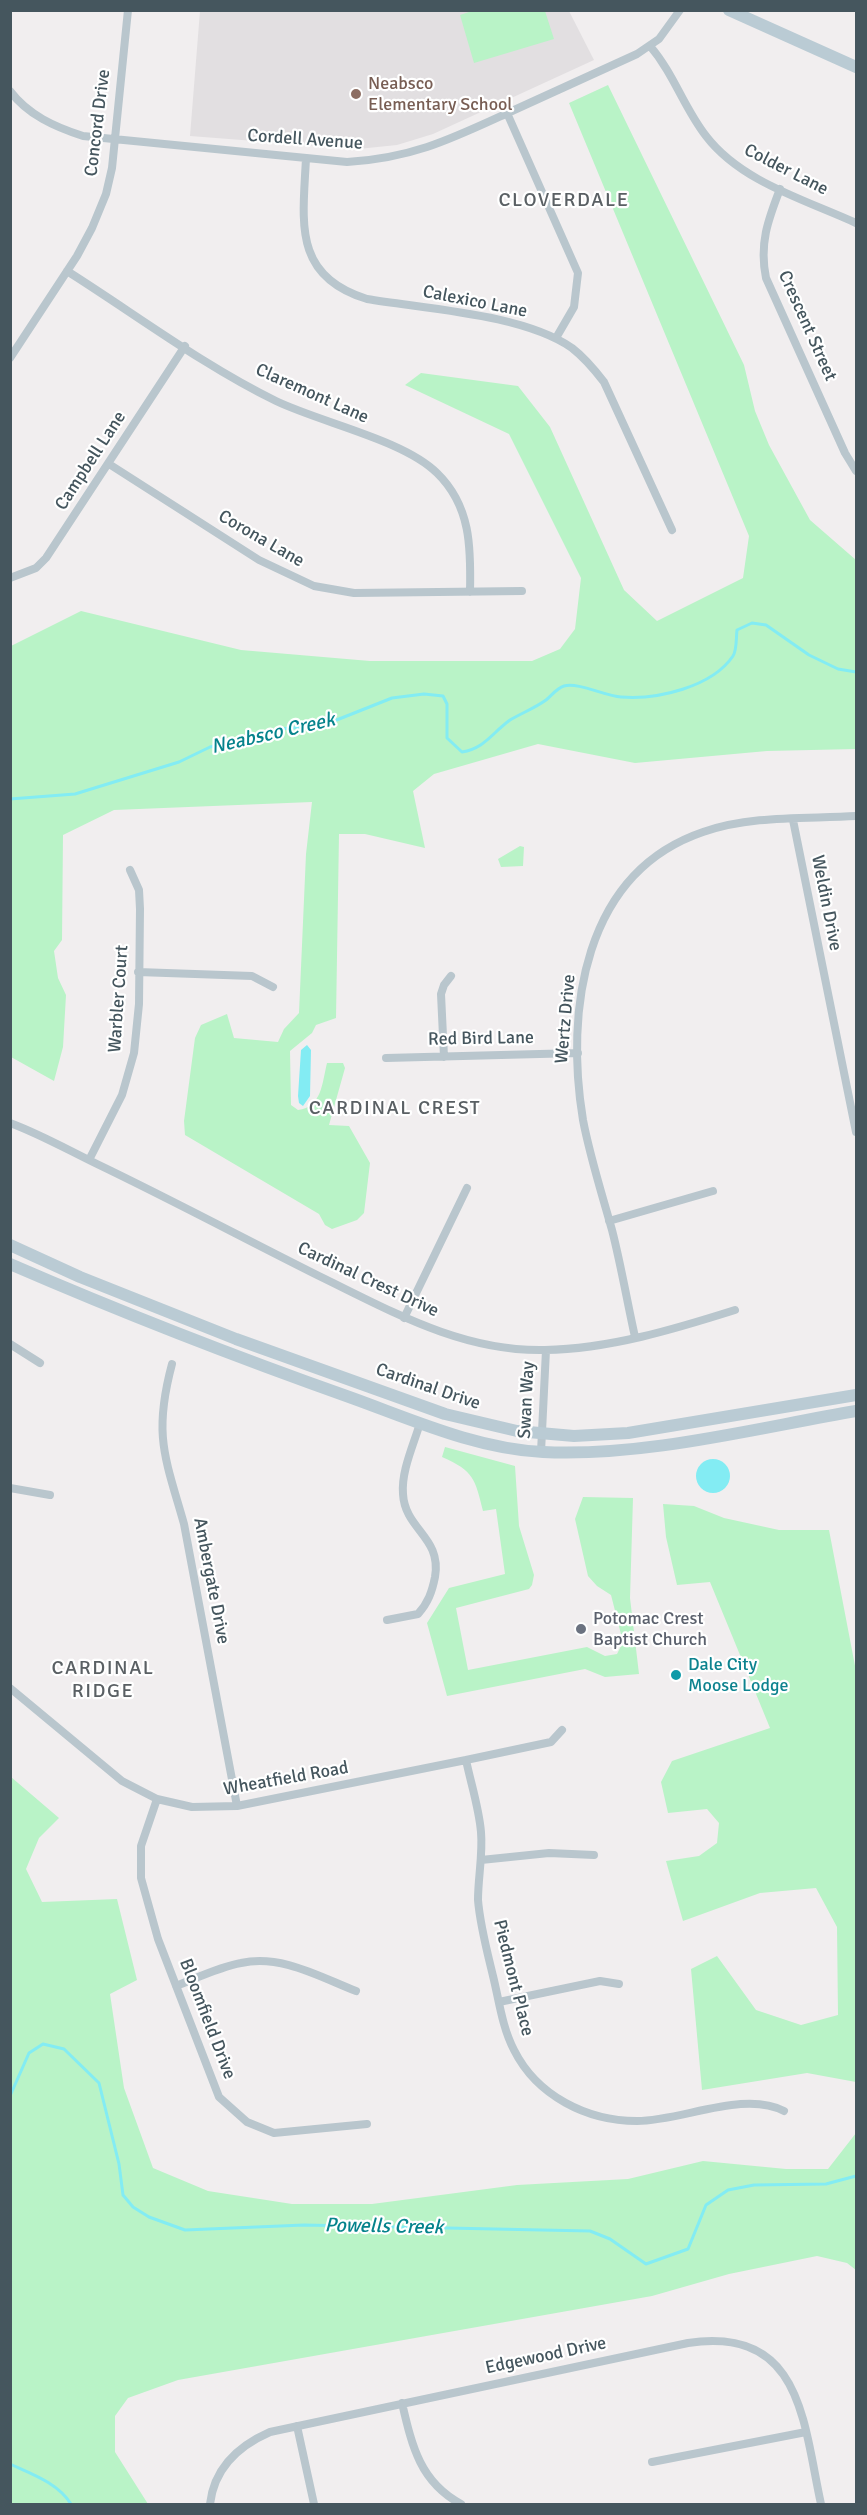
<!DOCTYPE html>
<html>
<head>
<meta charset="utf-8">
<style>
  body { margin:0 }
  #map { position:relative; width:867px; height:2515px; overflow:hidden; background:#f1eeef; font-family:Signika,sans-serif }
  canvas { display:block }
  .frame { position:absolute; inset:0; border:12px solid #45565e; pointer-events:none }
</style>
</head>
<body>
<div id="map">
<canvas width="867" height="2515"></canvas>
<div class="frame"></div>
</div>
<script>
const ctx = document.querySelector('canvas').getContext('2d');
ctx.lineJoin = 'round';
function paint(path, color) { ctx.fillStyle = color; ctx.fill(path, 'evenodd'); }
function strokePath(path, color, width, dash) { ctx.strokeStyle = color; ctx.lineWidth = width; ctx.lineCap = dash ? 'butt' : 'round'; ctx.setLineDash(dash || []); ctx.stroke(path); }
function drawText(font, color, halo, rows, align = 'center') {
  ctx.font = font + ' Signika,sans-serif'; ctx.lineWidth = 4.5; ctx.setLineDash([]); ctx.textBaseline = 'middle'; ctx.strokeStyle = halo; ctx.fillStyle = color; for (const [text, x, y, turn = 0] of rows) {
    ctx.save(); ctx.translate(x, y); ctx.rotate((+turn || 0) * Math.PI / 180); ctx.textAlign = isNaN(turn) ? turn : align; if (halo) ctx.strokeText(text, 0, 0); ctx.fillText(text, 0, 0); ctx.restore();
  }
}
paint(new Path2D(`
  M200 11H569L594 60 433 134 397 145 358 149 190 136Z`), '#e2dfe1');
paint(new Path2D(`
  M475 10 545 11 554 39 474 63 460 15Z
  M608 85 744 365 755 411 769 445 810 520 856 560V749L767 751 635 763 538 744 434 774 413 791 425 848 365 834H339L336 1018 316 1025 312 1033 290 1051 291 1105 298 1110C322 1107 322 1083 327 1063H343L345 1068 329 1125 349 1126 370 1163 364 1213 357 1220 332 1229 325 1225 319 1214 185 1135 184 1121 195 1038 201 1025 227 1014 234 1038 278 1042 284 1029 299 1013 306 854 312 802 114 810 63 835 62 940 54 951 58 978 66 995 63 1047 54 1081 11 1057V646L81 611 241 650 370 661H532L560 649 575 629 581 578 509 434 405 385 421 373 518 386 550 427 624 590 657 621 743 578 749 536 569 103Z
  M520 846 524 847 523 866 501 867 498 859Z
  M445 1447 515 1466 519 1526 534 1575 532 1585 529 1589 456 1608 468 1670 587 1647 605 1656 617 1654 623 1642 611 1595 597 1586 588 1576 575 1519 583 1497 633 1498 630 1598 639 1674 605 1677 585 1669 447 1696 427 1623 449 1588 505 1574 496 1509 483 1511C475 1479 474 1471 442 1457Z
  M663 1504 694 1506 724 1518 779 1530H829L856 1671V2082L807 2073 702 2090 691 1969 717 1956 756 2010 801 2025 838 2015 837 1927 816 1888 760 1893 683 1921 666 1861 699 1856 717 1843 719 1823 707 1809 668 1813 661 1782 672 1761 770 1728 710 1582 677 1585 666 1537Z
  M11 1777 59 1818 39 1838 26 1869 42 1902 117 1899 137 1980 110 1994 124 2088 153 2168 208 2191 292 2204H372L517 2185 628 2179 703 2161 786 2169H828L856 2133V2270L847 2263 817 2256 729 2274 652 2296 178 2380 128 2398 115 2416V2452L148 2504H11Z`), '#b9f3c7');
paint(new Path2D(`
  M307 1045 311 1050 310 1096 303 1106 299 1103 298 1096 301 1050Z
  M696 1476a17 17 0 1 1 34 0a17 17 0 1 1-34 0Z`), '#83ecf3');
strokePath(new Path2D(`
  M10 799 75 794 179 762 210 747 280 729 324 725 392 698 424 694 443 696 447 704V738L462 752C485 748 492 733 510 720 522 713 535 708 546 700 551 696 557 688 564 686 578 682 605 696 621 697 657 700 712 687 733 656 737 650 736 638 737 630L752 623 766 625 809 655 838 669 856 672
  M10 2096 29 2053 43 2044 64 2049 99 2083 119 2164 123 2195 133 2207 149 2217 185 2230 304 2225 590 2231 610 2239 646 2264 688 2249 706 2205 728 2190 754 2185 826 2184 856 2176
  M10 2464C32 2474 58 2483 71 2504`), '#83ecf3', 3);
strokePath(new Path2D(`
  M650 46C674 74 684 108 706 136 741 182 806 200 856 223
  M10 91C28 115 55 127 83 136L347 162C414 158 453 138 512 111 554 92 596 73 637 54L659 39 680 10
  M507 113 578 273 574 307 556 338
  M306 158C303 221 292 276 367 299 426 309 523 314 572 348 585 358 594 369 604 382L672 530
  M780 189C768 220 759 244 766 278L845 453 856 471
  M67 271C135 314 204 366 276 401 322 423 404 440 437 473 471 506 471 548 470 592
  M10 358 77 256 92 228 106 194 112 168 128 10
  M109 464 259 560 314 586 354 593 522 591
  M10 578 36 568 46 558 185 346
  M793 820 856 1132
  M138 972 252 976 273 987
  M444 1057 441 994 444 985 451 976
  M386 1058 578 1053
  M10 1123C40 1134 68 1150 97 1164 172 1200 245 1239 319 1276 391 1311 462 1352 545 1350 609 1349 675 1329 735 1310
  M89 1160 122 1095 134 1053 139 1004 140 909 139 890 130 870
  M609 1221 713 1191
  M404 1318 467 1188
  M635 1337C627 1301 621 1265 612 1230 602 1194 590 1157 583 1120 565 1011 583 873 703 832 751 815 807 819 856 816
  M10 1344 40 1363
  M172 1364C153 1435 165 1457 184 1524L237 1806
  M541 1452 546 1350
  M10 1488 50 1495
  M387 1620 418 1614C428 1603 432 1592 435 1577 442 1537 405 1530 403 1494 401 1471 414 1444 420 1423
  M10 1688 122 1781 157 1799 192 1807 237 1806 466 1760 551 1742 562 1730
  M466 1760C471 1784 479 1808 481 1832 483 1855 478 1877 478 1900 480 1925 487 1951 493 1976 499 2000 502 2027 514 2050 537 2096 587 2121 637 2121 682 2121 744 2090 784 2111
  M157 1799 141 1846V1878L158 1939 219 2097 247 2122 274 2133 367 2124
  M481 1860 549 1853 594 1855
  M176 1986C197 1978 219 1967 241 1963 281 1954 320 1977 356 1991
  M499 2002 600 1981 619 1984
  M402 2403C412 2446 420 2482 461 2504
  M297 2426 314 2504
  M652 2462 806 2432
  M210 2504C214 2469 238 2446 270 2432L688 2343C802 2326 803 2422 821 2504`), '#b9c6cd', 8);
strokePath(new Path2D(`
  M729 10 856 67
  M10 1245 80 1277 236 1339 445 1414 517 1431 574 1436 628 1433 856 1395
  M10 1264C123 1313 236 1357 352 1398 413 1420 477 1449 543 1452 645 1457 756 1428 856 1411`), '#bacbd4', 12);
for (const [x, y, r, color] of [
  [356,94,6,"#8d6e63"],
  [581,1629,6,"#6b7280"],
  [676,1675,6,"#0f9aa8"]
]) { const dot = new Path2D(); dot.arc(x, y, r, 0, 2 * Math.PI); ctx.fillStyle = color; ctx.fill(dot); strokePath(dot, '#fff', 2); }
drawText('18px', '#785e54', '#fff', [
  ["Neabsco",368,84],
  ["Elementary School",368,105]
], 'left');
drawText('18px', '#45565e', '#fff', [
  ["Concord Drive",98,123,-83],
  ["Cordell Avenue",305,140,4],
  ["Colder Lane",786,170,27],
  ["Calexico Lane",475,302,11],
  ["Crescent Street",807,326,66],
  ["Claremont Lane",312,394,24],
  ["Campbell Lane",91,461,-57],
  ["Corona Lane",261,539,30],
  ["Weldin Drive",826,903,79],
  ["Warbler Court",119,999,-86],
  ["Wertz Drive",566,1019,-85],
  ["Red Bird Lane",481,1039,-1],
  ["Cardinal Crest Drive",368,1280,25],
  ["Cardinal Drive",428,1387,19],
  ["Swan Way",527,1400,-87],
  ["Ambergate Drive",211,1581,79],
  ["Wheatfield Road",286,1779,-10],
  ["Piedmont Place",513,1978,76],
  ["Bloomfield Drive",207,2019,69],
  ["Edgewood Drive",546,2356,-12]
]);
drawText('18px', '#5b616d', '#fff', [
  ["Potomac Crest",593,1619],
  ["Baptist Church",593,1640]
], 'left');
drawText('18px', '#0d838f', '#fff', [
  ["Dale City",688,1665],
  ["Moose Lodge",688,1686]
], 'left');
ctx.letterSpacing = '1.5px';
drawText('20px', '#5a6064', '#fff', [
  ["CLOVERDALE",564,201],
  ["CARDINAL CREST",395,1109],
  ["CARDINAL",103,1669],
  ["RIDGE",103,1692]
]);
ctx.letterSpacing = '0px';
drawText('italic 20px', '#05838c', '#fff', [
  ["Neabsco Creek",273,734,-13],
  ["Powells Creek",384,2227,1]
]);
</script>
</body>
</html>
